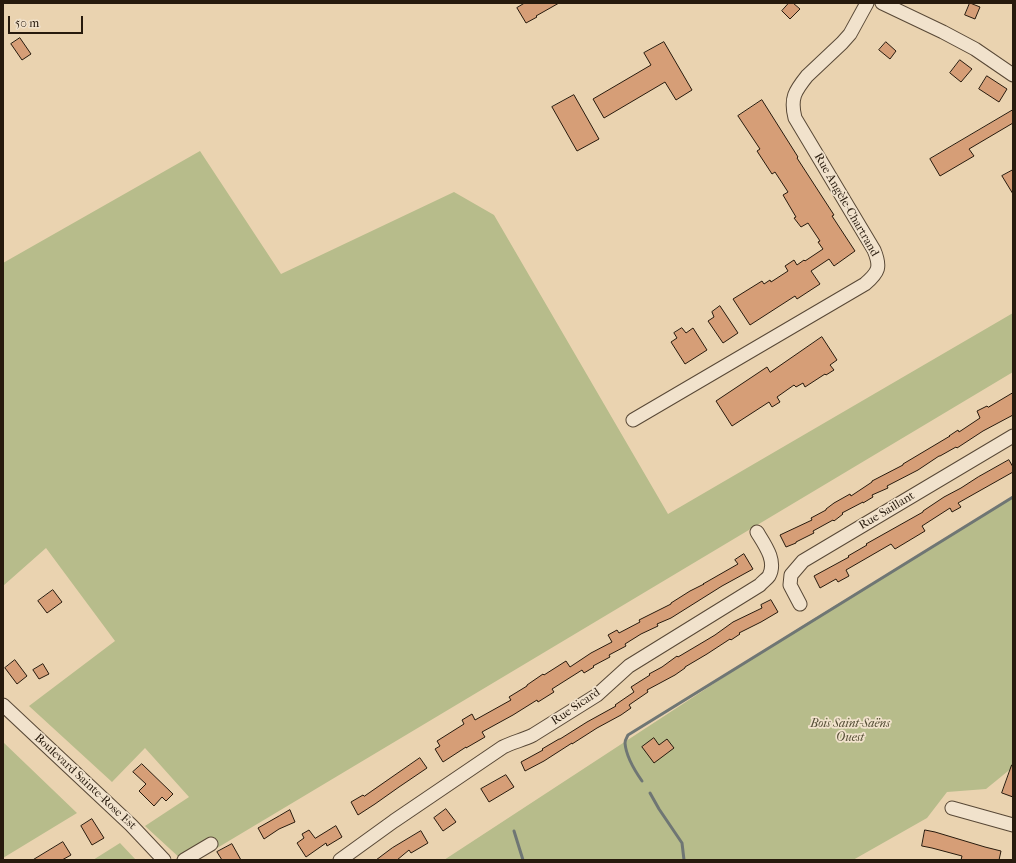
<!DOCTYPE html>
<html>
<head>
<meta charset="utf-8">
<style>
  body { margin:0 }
  #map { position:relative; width:1016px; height:863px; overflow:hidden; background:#ead3b0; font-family:"IM FELL French Canon",serif }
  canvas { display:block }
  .frame { position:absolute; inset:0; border:4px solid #271a0d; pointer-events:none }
  .scale { position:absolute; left:8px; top:16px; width:75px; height:18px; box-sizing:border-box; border:2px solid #271a0d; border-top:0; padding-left:5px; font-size:12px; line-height:14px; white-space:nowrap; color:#271a0d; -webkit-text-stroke:3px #f1e2cc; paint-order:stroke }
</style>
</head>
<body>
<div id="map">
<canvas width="1016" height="863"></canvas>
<div class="frame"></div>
<div class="scale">50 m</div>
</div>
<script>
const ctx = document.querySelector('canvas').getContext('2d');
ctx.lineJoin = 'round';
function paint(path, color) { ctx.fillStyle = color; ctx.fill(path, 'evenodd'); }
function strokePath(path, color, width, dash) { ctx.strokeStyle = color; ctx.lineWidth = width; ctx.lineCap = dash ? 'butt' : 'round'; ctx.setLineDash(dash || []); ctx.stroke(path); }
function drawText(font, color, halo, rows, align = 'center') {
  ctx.font = font + ' "IM FELL French Canon",serif'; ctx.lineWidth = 3.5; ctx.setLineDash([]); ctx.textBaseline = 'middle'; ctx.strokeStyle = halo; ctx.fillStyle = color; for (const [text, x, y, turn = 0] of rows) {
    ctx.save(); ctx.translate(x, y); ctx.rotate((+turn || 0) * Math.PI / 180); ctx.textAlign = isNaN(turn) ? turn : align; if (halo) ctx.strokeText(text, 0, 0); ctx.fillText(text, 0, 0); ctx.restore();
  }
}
paint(new Path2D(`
  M200 151 281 274 454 192 494 215 668 514 1013 313V372L197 860H182L145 826 189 797 145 748 112 782 29 706 115 641 46 548 3 586V263Z
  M1013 497V767L986 789 947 792 927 818 853 860H444L802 626Z
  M3 742 77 813 3 858Z
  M120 843 136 860H93Z`), '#b7bc8b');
strokePath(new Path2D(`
  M642 781C635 771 626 756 625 743 625 740 627 737 628 735L1013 497
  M650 793 659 809 682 843 684 860
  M514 831 523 860`), '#6f7674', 3);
const building = new Path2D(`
  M525 3H559L536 16 537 17 526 23 517 8Z
  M789 3H793L800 9 790 19 782 11Z
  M970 3 980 7 975 19 965 15Z
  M20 38 31 54 22 60 11 44Z
  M664 42 692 90 676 100 665 82 604 118 593 99 651 65 644 53Z
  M886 42 896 51 890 59 879 50Z
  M960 60 972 69 961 82 950 73Z
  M987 76 1007 89 999 102 979 89Z
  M574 95 599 139 577 151 552 107Z
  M762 100 798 157 797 158 834 215 832 216 855 251 834 266 829 259 811 271 820 284 797 299 795 296 750 325 733 299 762 281 764 284 770 280 771 282 788 271 785 266 794 260 797 265 804 260 805 261 823 249 818 242 820 241 808 223 801 227 794 218 796 217 783 195 788 192 775 172 772 174 757 151 760 149 738 116Z
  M1013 110V123L969 149 974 156 940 176 930 159Z
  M1013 170V194L1002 176Z
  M720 306 738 333 723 343 708 321 714 317 712 312Z
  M682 328 686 333 693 328 707 350 685 364 671 342 677 338 674 333Z
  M822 337 837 360 830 365 834 370 826 375 825 374 805 387 803 383 796 387 794 385 777 397 780 402 772 407 769 402 732 426 716 401 767 367 770 372Z
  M1013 393V415L983 431 957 448 956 447 940 456H939L918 470 887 486 888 488 872 495 873 497 863 503V502L842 513 843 514 834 521 833 520 813 531 814 533 796 542V543L786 547 780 535 812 520 811 518 826 510V509L834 503 850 494 851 496 872 482V481L903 465V464L950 436H949L958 430 959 432 980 418 977 411 987 406 988 407Z
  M1009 460 1013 467V472L958 503 961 507 952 512 950 508 922 526 925 531 895 549 891 544 846 570 849 576 838 582 836 579 820 588 814 576 849 557 848 556 867 545 866 544 923 512V511L944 497 961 488 978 477Z
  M744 554 753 569 722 586 671 618 657 624 658 626 641 634 625 644 626 646 609 655 610 657 593 666 594 667 584 673 582 670 552 689 554 692 538 702 537 700 513 715 482 732 485 737 466 748V747L443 762 435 749 440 746 437 741 464 724 462 720 472 714 475 720 511 700 509 697 527 686V685L543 674 544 675 566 661 570 667 591 653 612 642 608 635 617 630 619 633 640 622 639 620 671 604V603L690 591 704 584H703L738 564 735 560Z
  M53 590 62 602 47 613 38 601Z
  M771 600 778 612 761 622 739 633 740 634 731 640 730 639 707 654 685 667V668L675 675 647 690 648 692 629 705 631 708 621 715 597 728 572 744V743L544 761 525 771 521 762 543 750 542 749 559 739H560L587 722 616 706 615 705 634 692 631 687 650 675 649 674 662 667 677 656 678 657 705 641 715 635 733 622 762 608 761 605Z
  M15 660 27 676 17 684 5 668Z
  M43 664 49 674 39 679 33 670Z
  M654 738 659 745 667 739 674 748 654 763 642 747Z
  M420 758 427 768 399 787 375 804 358 815 351 802 363 795 364 796Z
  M142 764 173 794 166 801 162 797 154 806 139 791 146 784 133 772Z
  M1012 765H1013V797L1002 793Z
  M506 775 514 787 489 802 481 789Z
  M446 809 456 822 443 831 434 818Z
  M290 810 295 822 279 829 264 839 258 828 279 816Z
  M92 819 104 838 92 845 81 826Z
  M336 826 342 837 327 846 326 843 306 857 297 843 304 838 302 834 309 830 315 838Z
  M925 830 935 832 985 847 1001 851 999 860H961L962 856 932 848 922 846Z
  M421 831 428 843 411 853 409 850 397 860H376L392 848Z
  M63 842 71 855 62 860H33Z
  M232 844 241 860H222L217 852Z`);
paint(building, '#d69e77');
strokePath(building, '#271a0d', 1);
const minor = new Path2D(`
  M882 3 943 32 975 49 1013 75
  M633 420 865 284C879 272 881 267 874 250L795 118C790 98 795 91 807 76L842 43 850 34 867 3
  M800 604 790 585 791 575 803 561 1013 436
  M3 705 131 825 164 860
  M952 808 1013 825
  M184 860 211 844
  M340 860 394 821 503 747C513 742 523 740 533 735L597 695 629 666 760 585C762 582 767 579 769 576 777 561 765 545 757 532`);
strokePath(minor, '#584836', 15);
strokePath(minor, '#f1e2cc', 13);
drawText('12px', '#271a0d', '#f1e2cc', [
  ["Rue Angèle-Chartrand",846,205,60],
  ["Rue Saillant",887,511,-31],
  ["Rue Sicard",576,707,-34],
  ["Boulevard Sainte-Rose Est",85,782,43]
]);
drawText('italic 12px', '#524b33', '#f1e2cc', [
  ["Bois Saint-Saëns",850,724],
  ["Ouest",850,738]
]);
</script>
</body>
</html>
